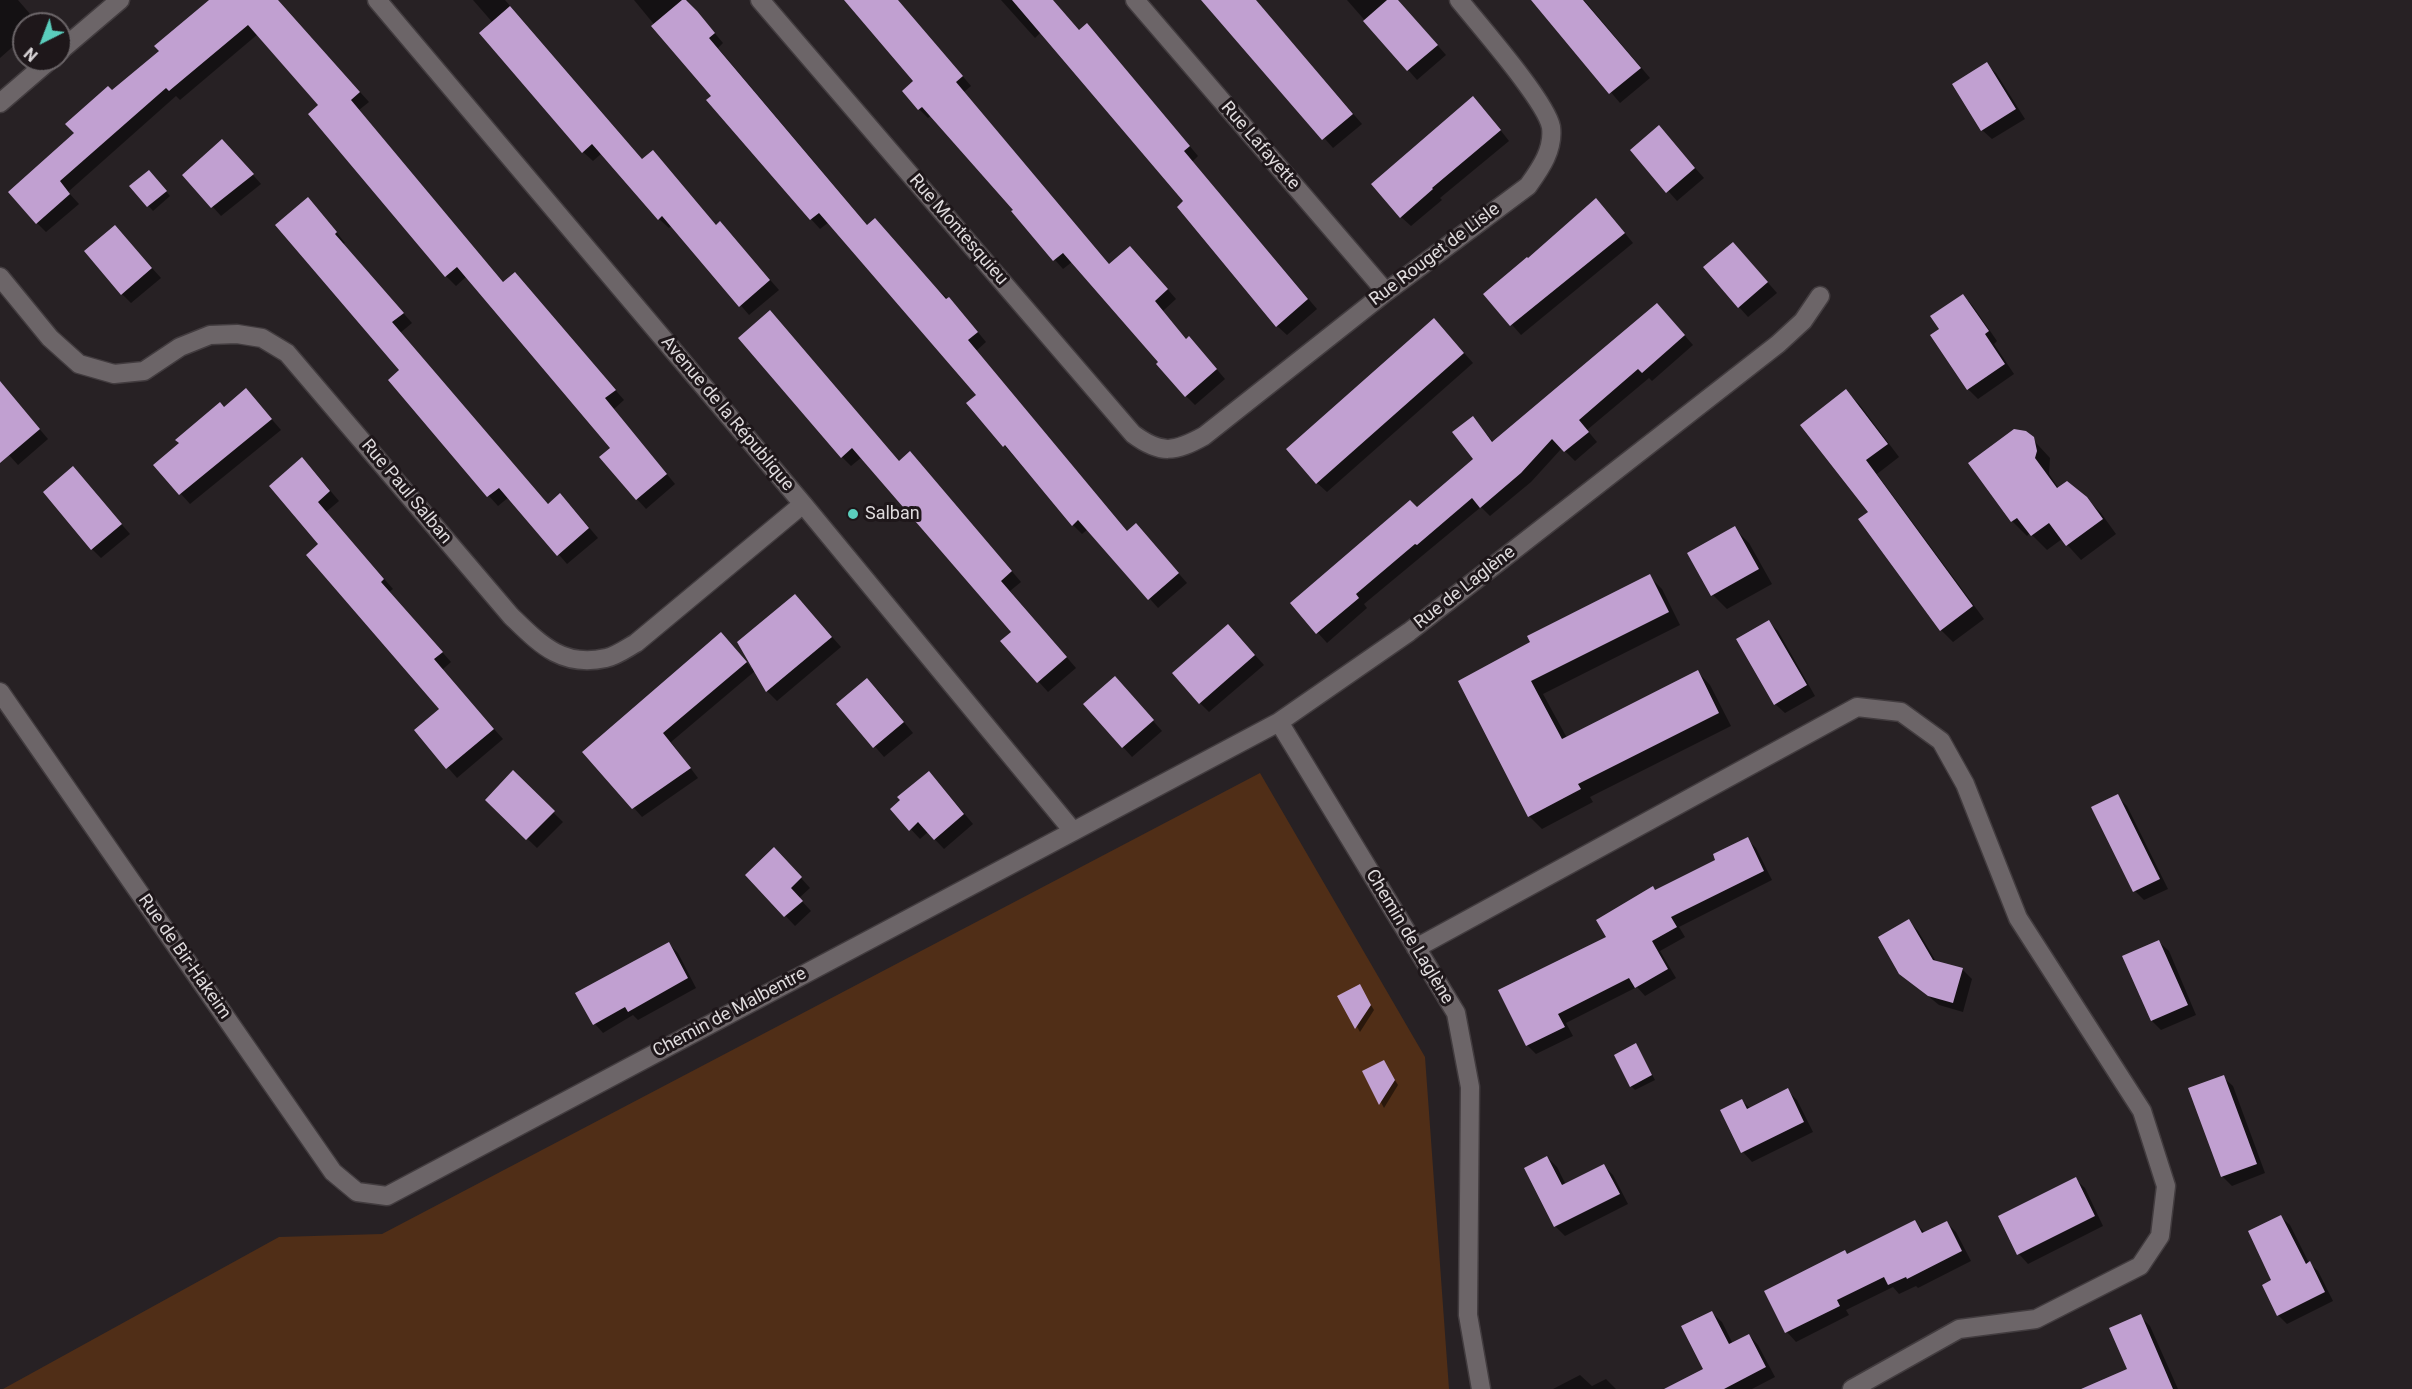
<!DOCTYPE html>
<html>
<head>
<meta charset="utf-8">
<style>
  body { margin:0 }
  #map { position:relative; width:2412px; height:1389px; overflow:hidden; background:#272124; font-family:Roboto,sans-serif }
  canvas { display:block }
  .north { position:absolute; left:12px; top:12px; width:60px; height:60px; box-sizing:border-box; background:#1e171a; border:2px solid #6b6568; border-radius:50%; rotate:222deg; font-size:16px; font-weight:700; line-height:24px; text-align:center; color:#dfdbdd }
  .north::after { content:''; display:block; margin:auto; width:21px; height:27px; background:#5acebd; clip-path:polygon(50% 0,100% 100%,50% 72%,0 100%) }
</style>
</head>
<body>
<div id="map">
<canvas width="2412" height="1389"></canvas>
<div class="north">N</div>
</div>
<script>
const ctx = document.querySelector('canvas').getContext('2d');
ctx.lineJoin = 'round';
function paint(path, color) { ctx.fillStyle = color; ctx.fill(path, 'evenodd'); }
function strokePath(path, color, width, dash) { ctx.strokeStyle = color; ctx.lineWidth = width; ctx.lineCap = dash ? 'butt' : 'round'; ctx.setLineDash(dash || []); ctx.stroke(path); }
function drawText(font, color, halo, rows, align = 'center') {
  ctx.font = font + ' Roboto,sans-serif'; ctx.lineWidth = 6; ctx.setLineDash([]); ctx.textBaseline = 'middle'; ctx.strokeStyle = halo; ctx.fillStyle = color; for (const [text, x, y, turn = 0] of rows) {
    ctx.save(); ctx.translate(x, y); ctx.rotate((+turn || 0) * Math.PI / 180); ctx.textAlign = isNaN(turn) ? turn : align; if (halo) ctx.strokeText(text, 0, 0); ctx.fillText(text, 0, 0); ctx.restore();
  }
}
paint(new Path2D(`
  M1260 773 1425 1057 1449 1389H3L279 1237 382 1234Z`), '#502e17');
paint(new Path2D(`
  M0 0H18L37 22 34 24H24V33L15 41 17 43 0 58Z
  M228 0H277L369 102 359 110 504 283 524 284 624 400 614 409 675 484 646 509 637 499 602 458 612 448 467 276 456 286 446 276 310 114 320 105 258 34 180 100 176 96 68 192 79 204 46 232 37 223 76 133 112 91Z
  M473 0H505L643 160 717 226 729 233 779 290 749 315 672 225 669 228 659 219 602 153 593 161 583 152 493 23Z
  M634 0H687L723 43 718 48 868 226 958 308 986 342 976 351 1128 532 1145 535 1187 583 1158 608 1088 529 1082 534 1073 525 968 403 978 395 829 222 820 229 811 219 708 100 713 96Z
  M846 0H898L971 86 964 92 1110 265 1140 257 1176 299 1163 311 1187 340 1198 347 1225 379 1195 405 1186 396 1160 363 1072 262 1063 269 1013 212 1015 210 932 115 928 118 919 109 916 81Z
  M1001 0H1053L1080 32 1097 35 1198 156 1192 162 1317 309 1287 335 1277 326 1185 201 1041 32 1035 38Z
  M1209 0H1255L1362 124 1333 148 1205 3Z
  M1347 0H1398L1446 55 1417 80Z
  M1533 0H1584L1650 78 1620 103Z
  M1986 64 1996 73 2025 119 1992 139 1982 130Z
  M1483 108 1509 141 1440 198 1442 200 1411 226 1401 217Z
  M1659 127 1704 178 1677 201 1632 150Z
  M231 150 261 184 221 216 184 175Z
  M153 176 170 196 153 211 131 186Z
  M318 209 345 243 343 244 412 323 400 333 549 505H570L598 538 567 564 509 497 498 506 489 496 390 381 401 370Z
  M1606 210 1633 243 1521 335 1485 294Z
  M115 227 161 278 131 303 122 294Z
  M1742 253 1777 293 1748 317 1739 307Z
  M1963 295 1972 305 1997 341 1994 344 2014 374 1978 399 1968 389 1941 330Z
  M1667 315 1693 345 1652 381 1649 378 1587 430 1597 442 1575 461 1562 448 1531 482 1490 516 1481 507 1364 604 1367 608 1327 643 1292 604 1417 509 1475 459 1473 418 1494 443Z
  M779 322 899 463H920L1021 582 1010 591 1076 668 1048 692 1002 641 1013 632 862 457 851 466 842 457Z
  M1444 330 1473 363 1327 492 1317 483Z
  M1846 391 1859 404 1899 457 1877 474 1984 619 1953 642 1941 630 1870 512Z
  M255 400 281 430 190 504 155 465 224 408Z
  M0 406H20L48 439 18 465 0 445Z
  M2026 432 2050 458 2049 474 2059 489 2086 498 2101 513 2116 534 2081 560 2062 539 2047 550 2030 533 2027 536 2012 521Z
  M73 468 130 534 101 558 92 549Z
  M311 468 339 501 326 512 393 589 389 592 451 662 442 670 503 739 457 778 416 731 441 709 321 545Z
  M1734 528 1749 543 1772 584 1727 609 1713 595Z
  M1649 576 1662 589 1680 625 1543 694 1567 738 1698 672 1710 685 1731 726 1590 797 1593 802 1542 829 1529 816 1460 681Z
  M805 606 841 647 777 701 767 691 755 671 671 742 698 778 642 817 584 752 730 642 752 669Z
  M1769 622 1778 631 1815 696 1785 713 1775 704Z
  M1237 635 1264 665 1209 712 1200 703Z
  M1124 688 1162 731 1132 757 1123 747Z
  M877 689 913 733 884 757 838 704Z
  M513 773 563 822 537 848 487 800Z
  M938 782 973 824 944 849 928 832 920 839 892 809Z
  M2117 796 2127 806 2168 889 2144 900 2135 891Z
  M1747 839 1756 848 1772 880 1679 927 1685 937 1660 951 1676 978 1645 996 1637 987 1566 1023 1573 1036 1536 1054 1527 1045 1608 938 1656 891 1717 861Z
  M784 859 810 888 799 898 811 911 795 926 747 875Z
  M1909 921 1918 931 1937 963 1962 969 1972 979 1963 1012 1939 1005 1900 973Z
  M2159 942 2169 951 2196 1015 2161 1030 2152 1021Z
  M669 944 678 953 696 988 638 1020 633 1015 603 1033 595 1024 577 993Z
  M1359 986 1374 1010 1360 1032 1340 997Z
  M1636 1045 1655 1080 1635 1090 1631 1086Z
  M1383 1061 1398 1085 1384 1108 1364 1071Z
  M2223 1077 2233 1086 2265 1173 2232 1186 2222 1176Z
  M1787 1090 1797 1100 1813 1132 1752 1162 1743 1152 1742 1101 1751 1109Z
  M1547 1157 1557 1167 1566 1185 1604 1166 1613 1175 1628 1204 1565 1236 1555 1226Z
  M2075 1179 2085 1188 2103 1226 2028 1264 2019 1254Z
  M2281 1217 2290 1225 2309 1263 2318 1271 2333 1301 2287 1324 2278 1315 2273 1281Z
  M1915 1222 1925 1233 1947 1223 1956 1232 1971 1261 1918 1288 1916 1286 1899 1294 1893 1287 1846 1310 1849 1315 1796 1342 1787 1332 1766 1291 1845 1252 1848 1255Z
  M1712 1313 1722 1322 1733 1344 1749 1335 1758 1345 1775 1377 1752 1389H1693L1705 1370Z
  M2140 1316 2150 1326 2178 1389H2085L2129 1370Z
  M1580 1375 1592 1386 1606 1379 1616 1389H1553Z`), '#0007');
paint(new Path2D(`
  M209 0H278L360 92 351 100 503 282 515 272 616 390 605 398 667 474 636 500 599 457 610 448 457 267 445 277 308 114 318 105 248 25 169 91 166 88 60 181 70 194 36 224 8 192 74 133 65 124 108 86 112 90 159 51 154 46Z
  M682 0H686L697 11 715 33 709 38 867 225 875 218 946 299 949 297 978 332 968 340 1127 531 1136 523 1179 573 1148 600 1078 520 1072 526 1005 445 1003 447 966 403 976 395 819 213 810 220 706 100 711 96 651 26Z
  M844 0H898L963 76 956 82 1109 264 1130 246 1168 289 1155 301 1186 339 1189 336 1217 369 1185 397 1156 364 1158 362 1063 253 1053 261 1011 211 1013 210 922 107 918 110 902 91 913 81Z
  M1012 0H1053L1079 30 1087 23 1190 146 1184 151 1308 299 1276 327 1177 207 1183 201Z
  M1201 0H1256L1353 114 1322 140Z
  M1387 0H1398L1438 45 1407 71 1363 21Z
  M1531 0H1583L1641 68 1609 94Z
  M510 6 642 159 653 150 716 225 720 221 770 280 739 307 662 216 658 220 592 144 582 153 479 33Z
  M1987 62 2016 109 1981 131 1952 84Z
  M1473 96 1501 130 1432 188 1433 189 1400 218 1371 184Z
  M1659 125 1695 168 1666 193 1630 150Z
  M222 139 254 174 211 208 182 175Z
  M149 170 167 191 147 207 129 186Z
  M308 197 337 232 335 234 404 313 392 322 548 504 560 493 589 528 557 556 499 488 487 497 388 380 399 370 275 225Z
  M1596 198 1625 233 1510 326 1483 294 1527 257 1528 258Z
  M115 225 152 268 121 295 84 251Z
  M1733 242 1768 282 1738 308 1703 267Z
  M1963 294 1989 331 1985 334 2005 364 1967 390 1930 335 1939 329 1930 316Z
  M1657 303 1685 335 1642 373 1638 369 1579 420 1589 432 1564 452 1552 439 1521 473 1480 508 1472 498 1417 545 1415 544 1356 594 1359 598 1316 634 1290 603 1410 500 1417 507 1473 459 1452 432 1473 416 1492 442Z
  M770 310 899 461 910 451 1012 571 1001 581 1067 657 1037 683 1000 641 1011 632 852 448 841 458 738 338Z
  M1434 318 1464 353 1316 484 1286 449Z
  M0 381 40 429 0 463Z
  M246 388 272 419 179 495 153 465 179 443 175 440 220 402 224 407Z
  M1846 389 1888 444 1866 460 1973 606 1940 631 1858 519 1868 512 1800 425Z
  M2014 429 2026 431 2034 437 2037 451 2035 458 2057 488 2067 481 2087 497 2103 519 2066 546 2049 523 2031 536 2017 518 2011 522 1968 463Z
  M302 457 330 491 318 502 384 579 381 582 443 652 434 659 494 729 446 769 414 730 439 709 306 555 318 544 269 486Z
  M73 466 122 524 91 550 43 492Z
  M1735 526 1759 569 1711 596 1687 553Z
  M1650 574 1669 612 1531 681 1562 739 1698 670 1719 713 1578 784 1581 789 1528 817 1458 681 1530 642 1527 636Z
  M795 594 832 637 766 692 737 642Z
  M1769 620 1807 685 1774 705 1736 639Z
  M1228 624 1255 655 1199 704 1172 673Z
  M721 632 747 662 663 733 691 768 632 809 582 752Z
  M1115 676 1154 720 1122 748 1083 704Z
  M867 678 904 722 873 748 836 704Z
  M513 770 555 811 526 840 485 800Z
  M929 771 964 814 934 840 918 822 909 831 890 809 900 800 897 797Z
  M2118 794 2160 879 2133 892 2091 807Z
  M1748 837 1764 871 1671 917 1677 927 1652 941 1668 969 1635 988 1629 978 1558 1014 1565 1027 1526 1046 1498 990 1606 937 1596 920 1653 886 1655 890 1715 860 1713 854Z
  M774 847 802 877 791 888 803 901 784 917 745 875Z
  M1909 919 1933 960 1963 968 1953 1003 1928 996 1899 974 1878 937Z
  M2159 940 2188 1005 2151 1021 2122 956Z
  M669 942 688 978 628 1012 625 1007 593 1025 575 993Z
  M1360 984 1371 1005 1355 1029 1337 996Z
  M1636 1043 1652 1075 1630 1087 1614 1055Z
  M1384 1060 1395 1080 1379 1105 1362 1071Z
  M2224 1075 2257 1164 2221 1177 2188 1088Z
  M1788 1088 1804 1122 1741 1153 1720 1110 1742 1099 1747 1109Z
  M1547 1156 1562 1185 1604 1164 1620 1194 1554 1227 1524 1168Z
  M2076 1177 2095 1216 2017 1255 1998 1216Z
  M2281 1215 2306 1264 2310 1261 2325 1292 2277 1316 2262 1285 2271 1280 2248 1231Z
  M1915 1220 1922 1233 1947 1221 1962 1251 1907 1279 1906 1277 1888 1285 1884 1277 1837 1300 1840 1306 1785 1333 1764 1291 1845 1250 1847 1254Z
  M1712 1311 1729 1344 1749 1334 1766 1367 1724 1389H1664L1703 1369 1681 1326Z
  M2141 1314 2173 1389H2081L2127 1369 2109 1328Z`), '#c1a0d1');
const minor = new Path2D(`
  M377 0 803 504 1073 831
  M760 0 1133 434C1161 455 1175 452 1204 436L1386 292 1528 186C1540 169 1554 150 1551 127 1546 101 1479 25 1459 0
  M1135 0 1386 292
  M60 51 120 0
  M0 103 50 60
  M0 277 50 338 79 364 114 374 144 371 180 347 210 335 237 334 262 338 287 353 511 616C540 644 562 668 606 658 616 656 627 648 636 643L803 504
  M0 692 333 1172 357 1192 387 1196 1279 722 1409 632 1778 344 1803 321 1820 296
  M1279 722 1456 1013 1470 1087 1468 1315 1481 1389
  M1416 948 1857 707 1901 712 1941 741 1965 784 2018 918 2142 1111 2166 1186 2160 1236 2140 1266 2036 1319 1959 1329 1852 1389`);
strokePath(minor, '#423c3f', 21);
strokePath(minor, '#6c6568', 18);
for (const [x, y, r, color] of [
  [853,514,6,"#5acebd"]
]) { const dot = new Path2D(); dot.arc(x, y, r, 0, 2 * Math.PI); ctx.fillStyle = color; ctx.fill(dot); strokePath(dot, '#1e171a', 2); }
drawText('18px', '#dfdbdd', '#1e171a', [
  ["Rue Lafayette",1260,146,49],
  ["Rue Montesquieu",958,230,49],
  ["Rue Rouget de Lisle",1435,255,-37],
  ["Avenue de la République",727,414,50],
  ["Rue Paul Salban",406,492,50],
  ["Rue de Laglène",1465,588,-38],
  ["Chemin de Laglène",1409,937,59],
  ["Rue de Bir-Hakeim",184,957,55],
  ["Chemin de Malbentre",730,1013,-28]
]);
drawText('18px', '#dfdbdd', '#1e171a', [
  ["Salban",865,514]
], 'left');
</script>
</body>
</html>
